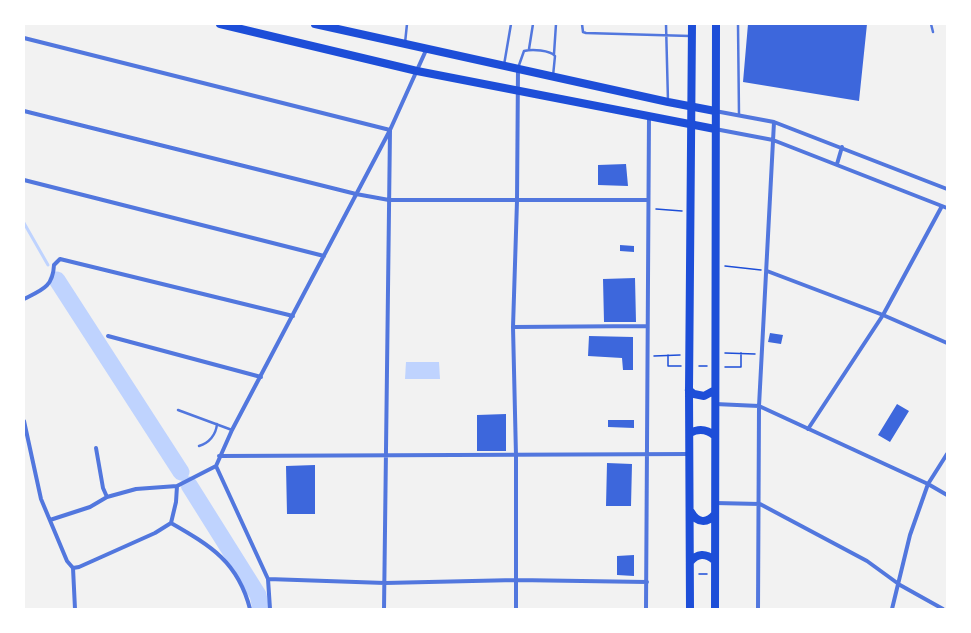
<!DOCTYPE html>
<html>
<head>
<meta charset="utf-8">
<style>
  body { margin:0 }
  #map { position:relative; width:971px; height:633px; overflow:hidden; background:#f2f2f2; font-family:"Exo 2",sans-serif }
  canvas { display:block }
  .frame { position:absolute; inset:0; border:25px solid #fff; pointer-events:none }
</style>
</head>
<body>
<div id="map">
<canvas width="971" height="633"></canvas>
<div class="frame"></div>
</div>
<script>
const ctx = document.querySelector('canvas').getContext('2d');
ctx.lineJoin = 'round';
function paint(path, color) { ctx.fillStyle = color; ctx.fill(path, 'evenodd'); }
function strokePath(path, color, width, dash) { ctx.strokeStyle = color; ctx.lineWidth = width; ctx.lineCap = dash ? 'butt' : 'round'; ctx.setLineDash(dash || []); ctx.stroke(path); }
paint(new Path2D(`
  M406 362H439L440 379H405Z`), '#bfd3fe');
strokePath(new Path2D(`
  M24 223 48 265`), '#bfd3fe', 3);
strokePath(new Path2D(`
  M57 280 181 472
  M189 485 258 595 261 609`), '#bfd3fe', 17);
paint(new Path2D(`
  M748 24H867L859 101 743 82Z
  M626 164 628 186 598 185V165Z
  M620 245 634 246V252L620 251Z
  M635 278 636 322H604L603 279Z
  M770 333 783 335 781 344 768 342Z
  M589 336 633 337V370H623L622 358 588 356Z
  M897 404 909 411 890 442 878 435Z
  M506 414V451H477V415Z
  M608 420H634V428L608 427Z
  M607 463 632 464 631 506H606Z
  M315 465V514H287L286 466Z
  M634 555V576L617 575V556Z`), '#3d67dc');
strokePath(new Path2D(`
  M656 209 682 211
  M725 266 761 270
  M725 353 755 354
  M668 355V366H681
  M654 356 680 355
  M699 366H707
  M725 367H741V353
  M699 574H707`), '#1d4ed8', 1.5);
strokePath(new Path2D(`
  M582 24 583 32 586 33 690 36
  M666 24 668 101
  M738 24 739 115
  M931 24 933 32
  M405 43 407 24
  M529 49 533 24
  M554 54 556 24
  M504 65 511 24
  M518 68 524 51C532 49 550 50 555 56L553 76
  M178 410 232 430
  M199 446C209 443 216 435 217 424`), '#5277de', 2.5);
strokePath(new Path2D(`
  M24 38 390 130
  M24 111 356 194 389 200H648
  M715 111 774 122 947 189
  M715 129 773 140 947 208
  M837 164 842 147
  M24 180 324 256
  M767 271 883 315 947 343
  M24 299C42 290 53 287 54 265L60 259 293 316
  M513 327 647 326
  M108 336 261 377
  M715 404 759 406 928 484 947 495
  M24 421 41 499 67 561 73 568 75 609
  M808 429 883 315 942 206
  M96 448 103 488 107 497 136 489 177 486 216 466
  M219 456 689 454
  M715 503 760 504 867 561 900 585 943 609
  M50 520 90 507 107 497
  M171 523C211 546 238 562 250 609
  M73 568 79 567 155 533 171 523 176 502 177 486
  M268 579 385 583 516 580 647 582
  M270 609 268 579 216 466 232 430 389 132
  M384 609 390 130 427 48
  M516 609V456L513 327 517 201 518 69
  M646 609 649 116
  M758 609 759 406 774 122
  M892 609 910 535 928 484 947 454`), '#5277de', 4);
strokePath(new Path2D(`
  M220 24 417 71 715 129
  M315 24 668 102 715 111`), '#1d4ed8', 8);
strokePath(new Path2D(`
  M689 390 694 394 704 396 715 390
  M690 433C699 428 707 429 715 436
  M691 512C697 523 707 524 715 514
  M690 562C697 553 706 553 714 560
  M690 609 689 390 692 24
  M715 609 716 24`), '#1d4ed8', 8);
</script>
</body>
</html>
